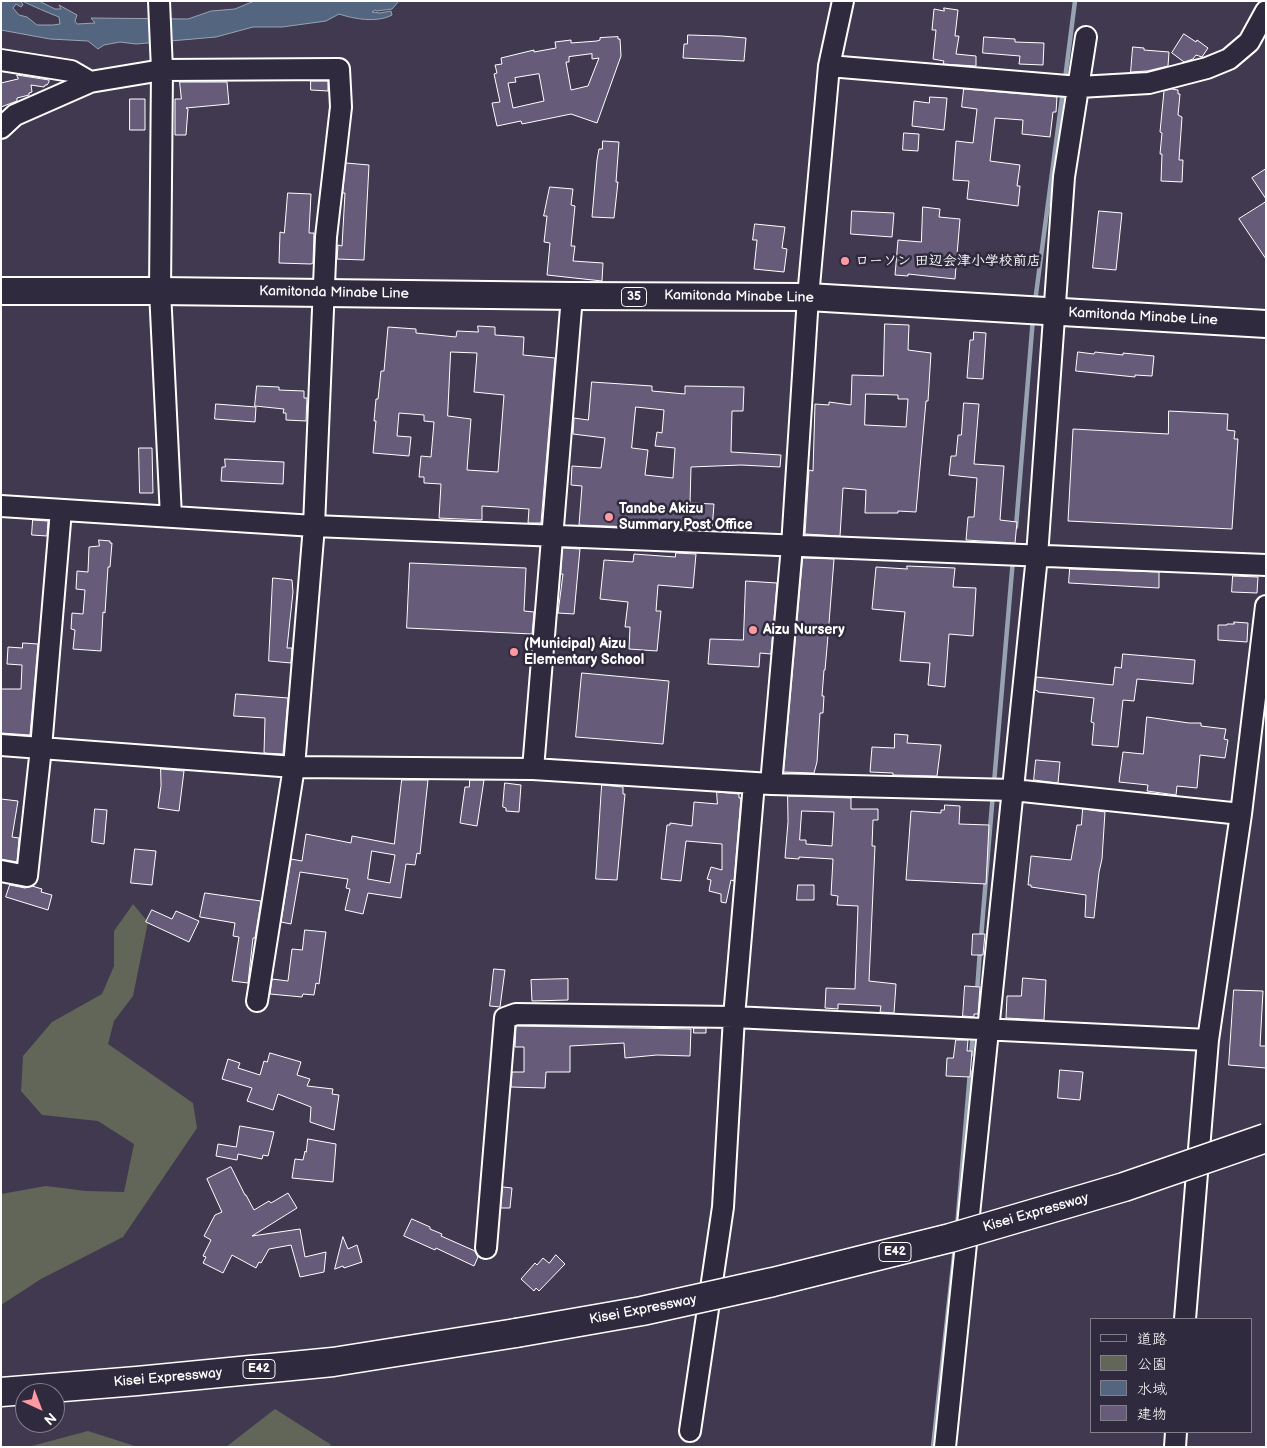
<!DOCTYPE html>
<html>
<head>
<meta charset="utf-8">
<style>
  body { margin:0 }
  #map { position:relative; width:1267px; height:1448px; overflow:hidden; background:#40394f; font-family:"Balsamiq Sans","Klee One",sans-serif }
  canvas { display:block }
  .frame { position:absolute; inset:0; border:2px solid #fff; pointer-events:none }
  .legend { position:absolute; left:1090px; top:1318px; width:162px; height:115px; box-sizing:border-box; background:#2f2a3d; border:1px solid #827f8b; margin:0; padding:6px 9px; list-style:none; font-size:15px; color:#fff }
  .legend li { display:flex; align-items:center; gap:10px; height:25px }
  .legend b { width:25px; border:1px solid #827f8b }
  .north { position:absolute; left:15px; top:1383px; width:50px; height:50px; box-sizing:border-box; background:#2f2a3d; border:1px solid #827f8b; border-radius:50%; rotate:137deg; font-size:14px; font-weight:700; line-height:20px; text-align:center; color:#fff }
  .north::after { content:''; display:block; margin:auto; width:18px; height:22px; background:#ff9aa2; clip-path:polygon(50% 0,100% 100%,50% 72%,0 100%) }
</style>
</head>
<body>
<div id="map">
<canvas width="1267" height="1448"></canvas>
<div class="frame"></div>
<ul class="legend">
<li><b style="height:6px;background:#2f2a3d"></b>道路</li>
<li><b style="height:14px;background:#626658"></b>公園</li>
<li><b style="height:14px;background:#54667f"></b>水域</li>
<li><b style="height:14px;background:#665c79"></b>建物</li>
</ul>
<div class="north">N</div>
</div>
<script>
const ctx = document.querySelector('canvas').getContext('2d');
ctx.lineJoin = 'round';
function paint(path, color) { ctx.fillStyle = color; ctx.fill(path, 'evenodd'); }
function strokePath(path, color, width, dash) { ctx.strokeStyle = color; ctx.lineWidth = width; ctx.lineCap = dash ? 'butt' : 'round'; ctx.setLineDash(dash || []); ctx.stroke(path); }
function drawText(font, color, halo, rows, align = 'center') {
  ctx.font = font + ' "Balsamiq Sans","Klee One",sans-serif'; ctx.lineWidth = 5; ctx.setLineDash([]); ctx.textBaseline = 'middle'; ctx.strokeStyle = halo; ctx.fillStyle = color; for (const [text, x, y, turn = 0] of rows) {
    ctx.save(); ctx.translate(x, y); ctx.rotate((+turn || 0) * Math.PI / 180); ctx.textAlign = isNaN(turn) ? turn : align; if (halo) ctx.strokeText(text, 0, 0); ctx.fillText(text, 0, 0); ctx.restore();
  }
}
paint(new Path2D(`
  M133 904 148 922 133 996 114 1021 108 1044 193 1103 197 1128 123 1237 41 1279 1 1305V1194L46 1186 86 1191 124 1192 134 1144 98 1121 42 1115 21 1091 23 1056 52 1022 102 994 114 966V931Z
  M275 1409 330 1444 331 1447H226Z
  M88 1431 138 1447H28Z`), '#626658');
const water = new Path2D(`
  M1 1H21L23 5 21 7 16 4 13 8 19 15 27 17 37 25H53L60 24 59 17C46 12 35 7 22 1H39L55 9H61L59 5 77 15 75 21 77 24 95 23 91 18 188 19 211 11 235 9 254 1H399L392 9 377 11 375 10 372 12 380 13 391 11 392 15C377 23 354 19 339 14L326 21 282 27H253L216 37 136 44 120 42 104 45 98 49 88 41 50 39 1 30Z`);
paint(water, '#54667f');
strokePath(water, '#98a3b2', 1);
strokePath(new Path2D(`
  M1065 79 1075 1
  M1035 302 1063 90
  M1016 527 1033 318
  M994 783 1013 559
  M981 938 993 793
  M977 992 980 950
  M971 1055 973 1033
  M957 1227 970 1072
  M933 1447 955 1247`), '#98a3b2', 4.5);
const building = new Path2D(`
  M944 8 958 10 955 36H959L956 54 976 56V66L943 64 944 61 933 59 936 30H932L934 9 944 11Z
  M1184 34 1196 42 1197 40 1208 48 1202 57 1196 55 1193 59 1184 62 1172 53Z
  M688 35 722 36 746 38 744 61 683 58 684 44H687Z
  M618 37V39H620L621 56 597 123 571 114 522 124 521 121 497 126 492 103 500 102 494 74 497 73 495 65 502 64 501 58 534 50V52L556 48 555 42 571 40V43L597 41 600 40V38ZM592 54V59L599 58 588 86 571 90 566 62H569V57ZM539 74 544 101 513 108 508 83 516 82 515 78Z
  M984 37 1015 39V42L1044 43 1043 65 1019 64 1020 56 983 53Z
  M1133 47 1144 48V50L1169 52 1168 66 1147 71 1131 72Z
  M17 75 49 80V82L47 85H45L44 87 31 85 32 92 29 93V95L17 98V101L1 107V83L18 79Z
  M311 81H328V91L311 90Z
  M180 82H227L229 104 186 108 188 109 186 135H175V99H181Z
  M964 89 1057 97 1056 112H1053L1050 137 1022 134 1023 120 995 118 990 161 1020 165 1017 186H1020L1018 206 967 199 969 181 953 180 956 141 973 143 977 109 962 107Z
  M1172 89 1178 90V94H1180L1178 115 1182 117 1179 160H1183L1182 182 1161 181 1162 154H1160L1162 133 1160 132 1164 91Z
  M930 97 947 98 944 130 912 126 914 101 929 103Z
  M130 99H145V130H130Z
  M904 133 919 134 918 151 903 150Z
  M603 141 619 142 616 182H618L614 218 592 217 597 160 599 149H602Z
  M346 163 369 165 364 260 337 259 338 245 342 246 345 193H343Z
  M1266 169V199L1252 178Z
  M550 187 573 189 571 205 575 206 571 246H575L573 261 603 263 602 281 547 275 550 243 544 242 547 216H544Z
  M288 193 311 194 309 233H314L313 263 311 264 279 263 280 232 284 233Z
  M1266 202V259L1239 219Z
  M923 207 940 209 939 217 960 219 955 279 908 274V276L895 275 898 240 921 242Z
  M852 211 894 213 892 237 851 234Z
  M1099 211 1122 213 1116 270 1093 268Z
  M755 224 785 227 782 248 787 249 784 272 754 269 757 240H753Z
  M885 324 909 325 908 350 931 353 928 401H926L916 512 898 511V513H865L866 490 843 488 840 536 805 534 809 470 813 471 815 404 829 405V402L851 405 852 375 883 376ZM866 394 898 395V399H908L906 427 865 425Z
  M478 326 495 327V335L524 337 523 355 555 358 541 523H528L529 509 482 506V520L439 518 441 484 424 483V477H419L421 456 431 457 434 422 424 421V415L399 413 397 436 411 437 409 456 373 453 376 421H374L376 399H378L381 371H384L388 327 416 329V333L456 337 457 331 478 332ZM451 352 477 353 474 392 504 395 498 472 467 470 471 419 448 416Z
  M974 332 986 333 983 379 967 378 970 340H973Z
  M1078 352 1094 354 1095 352 1123 355V353L1154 356 1152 376 1135 375V377L1076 371Z
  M592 382 652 386V391L685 394V386L744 387 743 411H732L731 452 781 455 780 467 741 465 691 467 690 503 714 504 712 530 579 525 582 486 571 485 572 466 601 468 605 438 573 434 574 418 588 420ZM636 407 664 410 662 433 657 432 655 446 675 448 673 478 645 475 648 450 632 448Z
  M257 386 279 387V390L304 391V398H307L306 421 286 420V413H283L284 409 255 406Z
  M964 403 979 404 974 464 1004 466 1000 520 1017 522 1015 543 966 540 968 517H974L977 478 949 475 951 456H956L958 435H961Z
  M216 404 256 407 255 422 215 419Z
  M1169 411 1228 414 1227 430 1235 431 1234 439H1238L1232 529 1068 521 1073 429 1168 434Z
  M139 448H152L153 493H140Z
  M225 459 284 462 283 484 221 481 222 467H225Z
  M33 520 48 521 47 536 32 535Z
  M99 540 110 541V543H112L110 567H108L105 613 103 612 101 651 73 649 75 630 71 629 72 613 83 614 85 590 76 589 77 571 88 572 89 547 99 546Z
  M563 548 580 549 574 614 558 613 563 574H561Z
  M676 553 696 554 693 588 658 585 656 611H661L657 651 629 649 630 627H625L628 602 600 599 604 560 633 562 634 554 675 557Z
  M803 558 834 559 828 636 825 670H824L822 696H824L823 713H820L817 762 814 773 784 772Z
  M410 563 526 568 524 611 534 612 532 634 407 628Z
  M907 566 955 568 953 587 976 588 973 636 949 634 945 687 928 685 930 663 900 661 905 612 872 609 876 567 907 569Z
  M1070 569 1159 572V588L1069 583Z
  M1233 576 1258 577 1257 593 1232 592Z
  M273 578 292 580 293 592 287 648H292L291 663 269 661Z
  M746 581 777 583 771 654 760 653 759 667 708 664 710 639 743 640Z
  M1234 622 1248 623 1247 642 1218 640V625H1227V624H1234Z
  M23 643 38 644 30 735 1 733V689H21L22 665 7 664 8 647 22 648Z
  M1123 654 1195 660 1193 684 1137 679 1134 701 1123 700 1118 747 1092 745 1094 723 1091 722 1094 698 1038 692V691L1035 690 1036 677 1113 685 1115 667 1121 668Z
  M582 673 669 681 663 744 576 737Z
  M236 694 288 698 283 754 264 753 265 718 234 716Z
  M1147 717 1189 723H1201V726L1226 729 1224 739 1228 740 1225 758 1200 755 1197 788 1177 786 1176 795 1147 791 1148 785 1119 782 1123 752 1143 754Z
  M895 734 908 735 907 743 941 745 937 776 893 775V773L870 772 872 747 894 748Z
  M1036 760 1060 762 1058 783 1034 780Z
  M161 769 184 771 179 811 158 808 161 786Z
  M402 780H428L420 854 417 853 415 865 406 864 401 898 368 893 363 914 345 910 350 889 346 888 348 879 300 872 291 924 281 922 291 859 302 861 306 834 351 843 352 836 394 844ZM372 851 395 855 390 883 368 879Z
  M470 780H484L477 826 460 823 465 787H469Z
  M505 783 521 785 519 812 506 811V808L503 807Z
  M602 785 623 787V794H625L617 880 596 879Z
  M717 792 739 794V798H741L734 881 731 880 726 903 721 902V894L709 891 711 880 707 879 711 867 722 870V844L686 841 681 881 661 879 667 825H670V823L692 826 694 802 717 804Z
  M788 796 851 798V809H878V820H873L872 846H875L869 981 896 984 894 1013 880 1012 881 1006 838 1004V1009L825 1008 826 988 855 989 858 906 837 905 838 896 831 895 833 859 799 857V859L785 858 788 822ZM802 811 834 812 832 846 806 844V840H800Z
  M1 799 18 801 12 837 19 838 17 862 1 859Z
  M945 805 960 806 959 824 989 825 986 884 906 880 911 811 941 813V810H944Z
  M95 809 107 810 104 844 92 842Z
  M1083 809 1105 812 1102 859 1099 872 1094 918 1085 917 1086 895 1031 887V885H1028L1031 856 1071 860 1077 825H1081Z
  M135 849 156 851 152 885 131 883Z
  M10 885 25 888 32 886 42 889 41 892 52 895 48 910 6 897Z
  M798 885H814V900H797Z
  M205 893 261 901 255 938H253L248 983 232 981 239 937 233 936 235 923 200 917Z
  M152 910 172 919 176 911 199 921 189 942 146 922Z
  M305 930 326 932 319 984 316 983 314 995 303 994 302 997 270 994 272 979 288 981 292 949 302 950Z
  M973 934H985L983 955H972Z
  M494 969 505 970 500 1007 490 1006Z
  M1023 978 1046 980 1044 1020 1006 1018 1007 996H1021Z
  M568 979V1000L532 1001 531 980Z
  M965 986 980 987 978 1014H974V1017L963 1016Z
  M1234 990 1263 991 1260 1046H1266V1068L1229 1065Z
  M518 1026 691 1029 690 1056 657 1055 625 1058 624 1043 570 1046V1072H546L545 1088 511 1087 512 1072H524V1047H515L516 1027Z
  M694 1028H706V1033H694Z
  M956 1040H968L967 1051H972L970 1077 946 1076 947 1058H953Z
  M270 1053 301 1062 297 1075 310 1079 307 1086 333 1089 332 1094 339 1095 334 1130 310 1122 311 1107 278 1094 273 1110 247 1101 252 1088 222 1079 228 1059 240 1063 238 1068 260 1075 264 1061 267 1062Z
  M1060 1070 1083 1072 1080 1100 1058 1098Z
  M240 1126 274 1132 268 1156 263 1155 262 1159 238 1154 237 1160 216 1156 218 1144 236 1147Z
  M308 1139 336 1144 333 1182 292 1178 295 1159 303 1160 305 1151 306 1152Z
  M231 1167 245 1195H246L254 1210 269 1201 271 1203 288 1193 297 1208 252 1236 300 1229 305 1257 326 1252 324 1272 300 1277 291 1245 269 1249 261 1263 259 1262 256 1268 232 1255 223 1273 203 1263 206 1257 203 1256 211 1240 204 1236 215 1215 222 1212 207 1179Z
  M503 1187 512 1188 510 1208H501Z
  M412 1219 430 1227V1229L442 1234 441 1236 475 1251 478 1257 474 1266 436 1248 435 1250 404 1236Z
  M343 1237 348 1249 357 1245 362 1262 344 1268 343 1266 335 1269Z
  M556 1255 565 1264 539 1291 536 1288 534 1291 521 1279 535 1263 537 1265 543 1258 549 1263Z`);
paint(building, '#665c79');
strokePath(building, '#fff', 1);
const minor = new Path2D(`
  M159 1 162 70 160 291 171 517
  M1 60 71 71 90 82
  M829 66 1079 87 1149 83 1207 68 1229 59 1249 42 1266 11
  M1 128 15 115 90 82 162 70 339 69 341 107 326 237 314 526 294 767 257 1001
  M1 506 314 526 1266 565
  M1 745 294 767 533 769 771 784 1013 790 1241 814
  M533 769 572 296
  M771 784 792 546 808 297 829 66 843 1
  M1 871 27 876 41 748 61 510
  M486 1248 505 1018 516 1014 734 1017 1208 1040
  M1185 1319 1208 1040 1241 814 1266 606
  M690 1431 723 1207 734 1017 754 783
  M945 1447 1037 556 1064 177 1086 37
  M1175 1447 1176 1432`);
const major = new Path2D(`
  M1 291H160L572 296 808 297 1266 324`);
const highway = new Path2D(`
  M1 1392 137 1381 333 1362 516 1333`);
strokePath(minor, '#fff', 24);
strokePath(major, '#fff', 30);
strokePath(highway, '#fff', 31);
strokePath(minor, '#2f2a3d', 20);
strokePath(major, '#2f2a3d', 26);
strokePath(highway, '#2f2a3d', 28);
const highwayBridge = new Path2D(`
  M516 1333 642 1311 773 1282 950 1238 1124 1187 1266 1138`);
strokePath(highwayBridge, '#fff', 31, []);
strokePath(highwayBridge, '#2f2a3d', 28);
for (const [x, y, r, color] of [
  [845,261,5,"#ff9aa2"],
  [609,517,5,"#ff9aa2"],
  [753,630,5,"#ff9aa2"],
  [514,652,5,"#ff9aa2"]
]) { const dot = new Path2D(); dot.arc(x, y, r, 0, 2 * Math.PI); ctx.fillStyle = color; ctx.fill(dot); strokePath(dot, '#2f2a3d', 2); }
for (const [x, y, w] of [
  [634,297,25],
  [895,1252,32],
  [259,1369,32]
]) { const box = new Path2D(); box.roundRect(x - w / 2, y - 9.5, w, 19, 4); ctx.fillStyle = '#2f2a3d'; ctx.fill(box); strokePath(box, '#fff', 1); }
drawText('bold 12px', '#fff', null, [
  ["35",634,297],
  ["E42",895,1252],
  ["E42",259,1369]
]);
drawText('bold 14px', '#fff', '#2f2a3d', [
  ["ローソン 田辺会津小学校前店",855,261],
  ["Tanabe Akizu",619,509],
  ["Summary Post Office",619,525],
  ["Aizu Nursery",763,630],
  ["(Municipal) Aizu",524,644],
  ["Elementary School",524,660]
], 'left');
drawText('14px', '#fff', '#2f2a3d', [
  ["Kamitonda Minabe Line",334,293,1],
  ["Kamitonda Minabe Line",739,297,1],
  ["Kamitonda Minabe Line",1143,317,3],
  ["Kisei Expressway",1036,1213,-16],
  ["Kisei Expressway",643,1310,-11],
  ["Kisei Expressway",168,1378,-5]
]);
</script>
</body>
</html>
